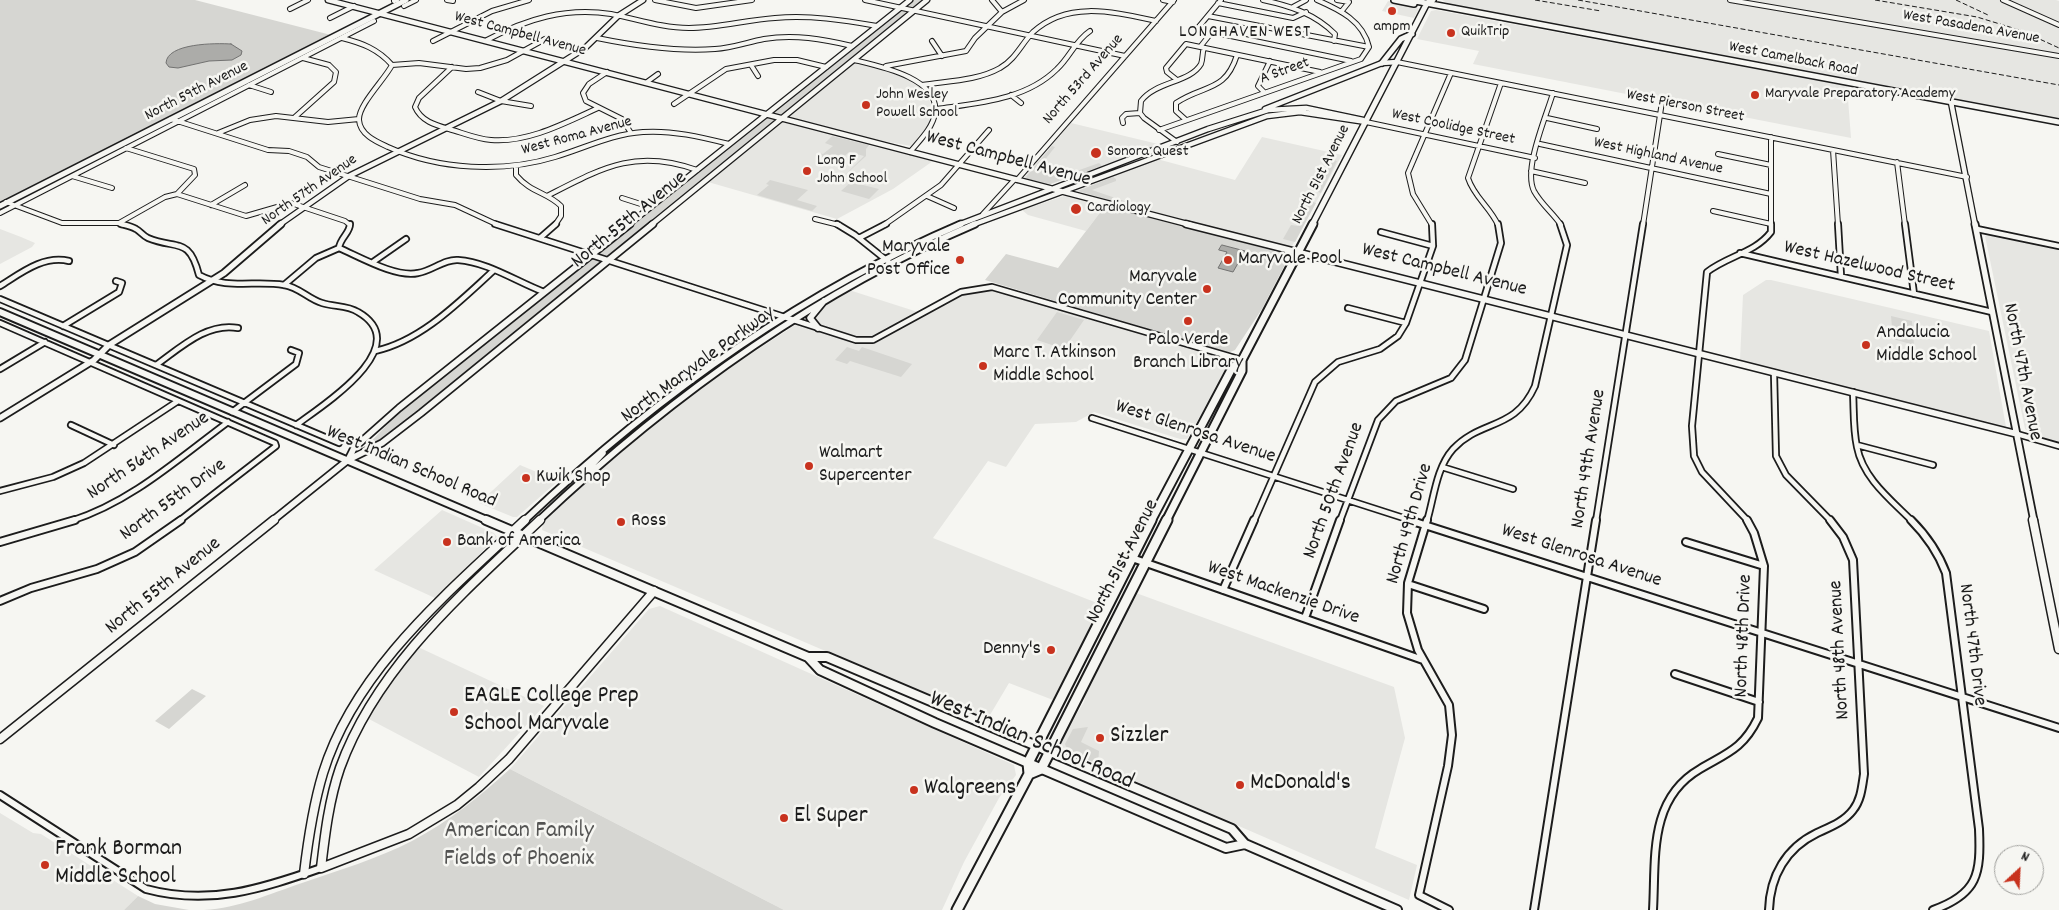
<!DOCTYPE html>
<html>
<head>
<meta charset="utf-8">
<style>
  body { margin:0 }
  #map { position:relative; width:2059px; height:910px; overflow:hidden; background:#f6f6f2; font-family:Dekko,sans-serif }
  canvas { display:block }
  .north { position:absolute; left:1994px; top:845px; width:50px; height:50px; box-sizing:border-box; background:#f6f6f2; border:1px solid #9f9f9c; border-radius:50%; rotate:25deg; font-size:14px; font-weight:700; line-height:20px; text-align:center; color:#1c1c1c }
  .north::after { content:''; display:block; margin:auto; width:18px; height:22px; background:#c8321e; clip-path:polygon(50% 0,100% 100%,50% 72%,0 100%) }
</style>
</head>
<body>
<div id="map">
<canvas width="2059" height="910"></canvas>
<div class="north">N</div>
</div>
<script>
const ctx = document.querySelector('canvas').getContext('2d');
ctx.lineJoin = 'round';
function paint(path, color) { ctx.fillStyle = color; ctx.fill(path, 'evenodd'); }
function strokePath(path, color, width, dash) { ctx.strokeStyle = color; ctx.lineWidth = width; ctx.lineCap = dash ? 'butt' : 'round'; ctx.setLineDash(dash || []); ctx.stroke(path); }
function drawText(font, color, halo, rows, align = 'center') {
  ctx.font = font + ' Dekko,sans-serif'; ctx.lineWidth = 5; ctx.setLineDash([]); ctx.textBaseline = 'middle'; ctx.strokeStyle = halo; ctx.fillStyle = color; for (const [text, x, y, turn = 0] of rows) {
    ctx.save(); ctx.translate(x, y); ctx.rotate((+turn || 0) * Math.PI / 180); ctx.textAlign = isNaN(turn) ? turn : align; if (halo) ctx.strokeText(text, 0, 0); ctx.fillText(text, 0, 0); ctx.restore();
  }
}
paint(new Path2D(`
  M1442 0H2056L2059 1V118L1449 4Z
  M1388 1 1414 6 1419 9 1414 18 1382 11Z
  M1436 10 1847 86 1851 138 1473 64 1479 51 1417 39 1431 11Z
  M856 62 903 76 920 88 928 97 932 107 930 122 923 135 911 146 872 139 788 117 851 64Z
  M783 122 855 142 933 161 893 189 837 219 708 182Z
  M1071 123 1158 144 1159 145 1049 185 1025 178V176Z
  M1262 137 1342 155 1291 248 1076 191 1157 159 1235 180Z
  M1064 196 1105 206 1086 231 1028 215 1022 210Z
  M0 229 21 237 35 243 32 247 0 264Z
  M1991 234 2059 249V442L2037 436 2025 429 1985 236Z
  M1766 280H1771L1989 331 2006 427H2001L1843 387 1817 378 1740 360 1743 295Z
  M984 289 996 290 1151 335 1224 359 1229 363 1219 384 1187 439H1180L1094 412 1076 422 1035 424 1006 467 988 461 933 538 1102 605 1053 700 1009 683 987 720 542 530 543 522 604 466 703 385 849 290 924 314 967 293Z
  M520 465 558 481 517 517H513L479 503Z
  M442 510 494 533 497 537 435 598 374 570Z
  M1136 593 1394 687 1405 738 1375 848 1417 865 1409 900 1064 750 1061 747V739L1084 702 1087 688Z
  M660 606 1014 765 1016 775 999 798 964 862 942 910H784L510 769 649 609Z
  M418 647 544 706 479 777 367 718 387 684Z
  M0 813 33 833 41 834 138 896 124 910H0Z`), '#e6e6e2');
paint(new Path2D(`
  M0 0H195L331 35 0 202Z
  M912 0H924L423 408 378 442 363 450 402 409Z
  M832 136 869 145 866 149V156L843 177 864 156 849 152 838 162 815 156 818 153 823 154 833 146 825 143Z
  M1052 146 1055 147 1040 166 1071 173 1099 163 1102 166 1050 184 1028 179 1026 177Z
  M1331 159 1337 161 1321 193 1315 191Z
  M1113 177 1116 179V181L1092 190 1127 202 1124 204 1078 191Z
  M770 180 808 190 797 200 817 206 812 211 757 195 769 185 766 184Z
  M851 182 879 189 869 199 841 191Z
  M1303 199 1316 203 1295 242 1283 239 1291 225 1298 226 1300 221 1295 218 1304 202Z
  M1105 206 1290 255 1262 309 1235 350 1228 353 985 280 1006 254 1058 268Z
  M1057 312 1084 320 1064 349 1037 340Z
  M1891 316 1912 321 1914 345 1893 339Z
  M847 347 859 351 862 347 912 364 901 377 850 361 847 364 835 360Z
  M192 689 206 696 169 729 155 721Z
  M1088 727 1081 742 1099 751 1098 764 1068 751 1065 744 1073 729Z
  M510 769 784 910H204C239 908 269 894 302 883 339 870 377 859 412 841 448 822 479 797 510 769Z
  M138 896 155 904 189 910H124Z`), '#d6d6d2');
const water = new Path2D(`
  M231 44 242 51 241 55 232 60 209 61 178 68 169 67 166 63C167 43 216 43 231 44Z
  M1222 245 1245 251 1233 272 1218 268 1227 252 1219 250Z`);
paint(water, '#acaca9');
strokePath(water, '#727271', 1);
const minorFar2 = new Path2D(`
  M447 0 453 1
  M655 0 696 8 752 0
  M865 0 1125 56
  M1163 0 1173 2
  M1221 0 1197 29 1351 61
  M1263 0C1291 6 1315 14 1335 34L1334 41
  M1337 0 1349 2 1341 12
  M1730 0 2059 56
  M2003 0 2059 25
  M394 1 397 0
  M1218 3 1293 18 1306 12
  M404 6 416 0
  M1293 7 1306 0
  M290 9 308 0
  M1002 12 1024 0
  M1208 16 1369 47
  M330 18 354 6
  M342 38C362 43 378 49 392 65 385 79 358 105 359 120 360 135 377 142 388 147 439 170 503 173 555 157 585 148 612 134 643 132 672 130 701 137 729 144
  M597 38C636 46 676 52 715 49 732 48 748 42 764 39 794 34 823 39 852 46
  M487 40C526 19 566 7 611 14 637 19 662 28 689 28 718 28 746 20 775 18 810 15 843 20 877 26
  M433 41 492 11 529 0
  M932 41 942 56
  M1200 47 1212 32
  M854 60C879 66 940 78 935 113 933 128 919 141 910 152
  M1397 62 1967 177
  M392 65 419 63 466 69 480 68 507 60 545 39
  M751 65 758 76
  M886 66 966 51 975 38 1002 12 992 0
  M452 67 419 98 415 107C421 121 435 125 449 129 463 133 477 139 491 140 528 143 565 123 598 108
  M607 72 589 84 583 93 586 101 622 119 631 133
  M1177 80 1167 72 1166 68 1186 44 1320 72
  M647 82 658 74
  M249 85 271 92
  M922 85C947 81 977 81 1000 68 1015 60 1022 43 1033 32 1068 0 1114 12 1156 21
  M478 92 501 101 531 106
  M1264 92 1258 86 1270 61
  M1553 93C1546 117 1523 169 1534 191 1541 204 1553 213 1561 225
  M1011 95 1021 103
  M674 104 726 69 774 60H797L826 67
  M937 109C978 103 1026 100 1057 69 1070 57 1075 41 1090 31
  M295 117 334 82 336 72 329 65 303 58
  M1547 118 1597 129
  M171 119 268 150 289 151 307 157 319 167 420 199 455 205 498 225
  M1186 120 1176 111V103C1204 84 1225 93 1237 55
  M1366 122 1535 158
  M1123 123 1122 118 1126 114 1140 113
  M1159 130 1361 59 1369 47C1363 21 1340 10 1317 0
  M218 133 250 120 276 116 328 122 359 119
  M1771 137V225
  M1177 142 1144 118 1140 113 1141 101C1156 81 1190 83 1201 64 1203 59 1202 53 1204 48
  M1540 144 1771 194
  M126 148 194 169 195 175 177 194 246 216 291 203 345 221 350 225
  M1833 150 1838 225
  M1718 154 1771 165
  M1897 162 1905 225
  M516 166V175C531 193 547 192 561 206V216L555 225
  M1531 171 1585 183
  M72 176 112 188
  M1017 180 1174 0
  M547 196C602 168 635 148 697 170
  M927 196 954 208
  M622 198 650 207
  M6 202 62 223H118L125 225
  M211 205 245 185
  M1713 211 1771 224
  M0 213 374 21
  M983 214 1015 179
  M815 219 839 225
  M119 223 165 197 177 194
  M884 225 941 185 989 130
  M1432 225 1413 194 1408 173 1451 73
  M1498 225C1490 207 1474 197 1468 178L1501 83
  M1643 225 1662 102`);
const minorFar1 = new Path2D(`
  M121 224C125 225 131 226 136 229 140 231 143 236 148 238 177 250 189 236 199 275 227 290 255 280 284 285 299 287 308 299 322 303 334 307 347 305 358 312 417 346 322 406 296 425
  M350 224C350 233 340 238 339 248 360 257 396 278 418 273 432 271 444 259 458 260 488 262 517 282 544 292
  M495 224 856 340H873L961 292 992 287 1242 360
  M837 224 855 235 890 263
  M1838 224 1841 276
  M1905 224 1914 294
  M1977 229 2059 246
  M1381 232 1433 246
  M540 238 556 224
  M859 238 886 224
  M1740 253 1992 312
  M373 262 406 239
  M284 285 316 258 339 248
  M0 286C21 273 43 255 69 261
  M0 299 339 443
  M1348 308 1406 323
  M0 323 275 443 276 446 179 521
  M63 326 119 292 122 283 116 281
  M375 351C421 341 459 302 493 271
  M156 365C180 348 207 322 238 328
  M0 369 45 342
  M1774 373 1776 456 1786 475 1831 521
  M1853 392C1854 410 1853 429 1857 447 1863 478 1890 499 1912 521
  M232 412 296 364 299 353 291 350
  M1092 418 1413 521
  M71 425 114 445
  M2017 434 2059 446
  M1857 445 1933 465
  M1442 467 1513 489
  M0 491 53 477 84 463 178 401
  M71 521C131 502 178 459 228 422
  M1254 521 1315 382 1338 362 1380 349 1398 336 1406 323 1433 246 1432 224
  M1340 521 1378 420 1396 401 1451 378 1465 360 1501 243 1498 224
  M1427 521C1434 498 1436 468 1453 449 1481 419 1515 431 1535 386L1567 245 1560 224
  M1596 521 1643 224
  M1748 521 1702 472 1694 456 1692 426 1707 272C1727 256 1755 253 1771 232V224`);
const minor = new Path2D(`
  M1409 520 2059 728
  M1427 520 1408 583 1407 613 1418 650 1449 705 1452 735 1448 766 1419 895 1449 910
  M1911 520C1927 536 1938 552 1946 573L1979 829C1981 874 1978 894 1933 910
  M0 542 75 520
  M1686 542 1764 566
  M1132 558 1423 660
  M1408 584 1484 609
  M1223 590 1254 520
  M0 601 31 588 97 569 135 552 181 520
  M1305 618 1340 520
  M1675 674 1759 702
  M0 795 146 889C209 906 261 889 321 868
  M1534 910 1596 520
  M1653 910C1656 858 1648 799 1700 769 1727 753 1743 749 1758 718L1764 566 1754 533 1747 520
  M1769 910C1770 876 1786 848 1817 833 1830 827 1844 822 1853 810 1861 800 1862 787 1864 774L1853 560 1843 537 1830 520`);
const tertiaryFar2 = new Path2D(`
  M328 0 1191 225
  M1951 102 1975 225
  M1265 109 1382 63 1397 62
  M279 225 349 176 501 101 585 48 618 16 643 0
  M628 225 910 0
  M651 225 927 0
  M958 225 1208 129 1268 110 1306 108 1363 120
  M972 225 1267 116 1300 112 1366 122`);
const tertiaryFar1 = new Path2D(`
  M1186 224 2017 434
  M1975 224 2034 521
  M818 328 810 318 824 301
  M0 418 94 360 109 345 224 273 281 224
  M348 460 354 448 399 408 630 224
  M590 472 587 470 603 453
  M272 521 348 460 382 443 421 413 653 224
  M524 521C653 399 797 294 961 224
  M538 521C668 398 811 294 975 224`);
const tertiary = new Path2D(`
  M540 520C463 593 377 666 340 768 329 800 325 834 321 868L409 834 457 805 479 787 509 759 654 591
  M2033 520 2059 649
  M0 739 274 520
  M304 874C308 840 313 806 323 773 355 669 449 592 525 520`);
const secondaryFar2 = new Path2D(`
  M0 206 406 0`);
const secondaryFar1 = new Path2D(`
  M0 312 489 521`);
const secondary = new Path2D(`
  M486 520 808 657 820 670 935 723 1226 848 1245 844
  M808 657H827L1232 829 1245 844 1397 910`);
const primaryFar2 = new Path2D(`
  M1394 0 1414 4
  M1410 0 2059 122
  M1382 63 1401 39 1412 34
  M1312 225 1427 3 1433 0`);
const primaryFar1 = new Path2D(`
  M1151 521 1232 368 1242 360 1313 224
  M1166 521 1242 371V360`);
const primary = new Path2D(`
  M1029 774 1041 769 1167 520
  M957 910 1029 774 1028 763 1151 520`);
strokePath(minorFar2, '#1c1c1c', 6);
strokePath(minorFar1, '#1c1c1c', 8);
strokePath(minor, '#1c1c1c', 10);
strokePath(tertiaryFar2, '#1c1c1c', 7);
strokePath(tertiaryFar1, '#1c1c1c', 9);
strokePath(tertiary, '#1c1c1c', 11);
strokePath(secondaryFar2, '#1c1c1c', 8);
strokePath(secondaryFar1, '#1c1c1c', 10);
strokePath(secondary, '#1c1c1c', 12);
strokePath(primaryFar2, '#1c1c1c', 8);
strokePath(primaryFar1, '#1c1c1c', 11);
strokePath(primary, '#1c1c1c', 13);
strokePath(minorFar2, '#f6f6f2', 4);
strokePath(minorFar1, '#f6f6f2', 4.5);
strokePath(minor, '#f6f6f2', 6);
strokePath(tertiaryFar2, '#f6f6f2', 4.5);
strokePath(tertiaryFar1, '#f6f6f2', 5.5);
strokePath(tertiary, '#f6f6f2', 8);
strokePath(secondaryFar2, '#f6f6f2', 5);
strokePath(secondaryFar1, '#f6f6f2', 6);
strokePath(secondary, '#f6f6f2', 8);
strokePath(primaryFar2, '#f6f6f2', 5);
strokePath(primaryFar1, '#f6f6f2', 7);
strokePath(primary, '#f6f6f2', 9);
strokePath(new Path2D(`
  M1535 0 1601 11
  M1578 0 2059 85
  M1875 0 1977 17 2026 32
  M1956 0 1988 15
  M2020 30 2059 48`), '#1c1c1c', 1, [5, 2.5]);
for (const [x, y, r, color] of [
  [1392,11,5,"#c8321e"],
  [1451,33,5,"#c8321e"],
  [1755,95,5,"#c8321e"],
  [866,105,5,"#c8321e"],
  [1096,153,6,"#c8321e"],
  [807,171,5,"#c8321e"],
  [1076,209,6,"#c8321e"],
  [960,260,5,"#c8321e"],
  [1228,260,5,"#c8321e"],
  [1207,289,5,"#c8321e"],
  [1188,321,5,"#c8321e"],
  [1866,345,5,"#c8321e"],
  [983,366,5,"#c8321e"],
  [809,466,5,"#c8321e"],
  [526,478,5,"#c8321e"],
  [621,522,5,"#c8321e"],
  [447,542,5,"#c8321e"],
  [1051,650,5,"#c8321e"],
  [454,712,5,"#c8321e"],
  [1100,738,5,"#c8321e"],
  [1240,785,5,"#c8321e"],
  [914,790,5,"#c8321e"],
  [784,818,5,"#c8321e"],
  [45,865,5,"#c8321e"]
]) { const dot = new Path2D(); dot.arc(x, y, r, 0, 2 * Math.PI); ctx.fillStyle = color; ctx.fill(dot); strokePath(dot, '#f6f6f2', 2); }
drawText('16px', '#1c1c1c', '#f6f6f2', [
  ["ampm",1392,28,"center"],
  ["QuikTrip",1461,33],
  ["Maryvale Preparatory Academy",1765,95],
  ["John Wesley",876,96],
  ["Powell School",876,114],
  ["Sonora Quest",1107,153],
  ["Long F",817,162],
  ["John School",817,180],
  ["Cardiology",1087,209]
], 'left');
drawText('16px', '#1c1c1c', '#f6f6f2', [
  ["West Pasadena Avenue",1971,28,10],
  ["West Campbell Avenue",520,35,15],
  ["West Camelback Road",1793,60,11],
  ["A Street",1285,72,-20],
  ["North 53rd Avenue",1084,80,-49],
  ["North 59th Avenue",197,92,-27],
  ["West Pierson Street",1685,107,11],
  ["West Coolidge Street",1453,128,12],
  ["West Roma Avenue",577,137,-15],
  ["West Highland Avenue",1658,157,12],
  ["North 51st Avenue",1322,175,-63],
  ["North 57th Avenue",310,191,-35]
]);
ctx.letterSpacing = '1px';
drawText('18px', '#1c1c1c', '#f6f6f2', [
  ["LONGHAVEN WEST",1245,34]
]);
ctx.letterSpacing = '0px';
drawText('20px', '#1c1c1c', '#f6f6f2', [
  ["West Campbell Avenue",1008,160,15],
  ["North 55th Avenue",630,221,-39],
  ["West Hazelwood Street",1869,268,13],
  ["West Campbell Avenue",1444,271,14],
  ["North Maryvale Parkway",699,366,-36],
  ["North 47th Avenue",2021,372,79],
  ["West Glenrosa Avenue",1195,433,18],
  ["North 56th Avenue",149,457,-34],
  ["North 49th Avenue",1590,459,-81],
  ["West Indian School Road",411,468,23],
  ["North 50th Avenue",1335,491,-70],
  ["North 55th Drive",174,501,-36],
  ["North 49th Drive",1411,524,-74],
  ["West Glenrosa Avenue",1581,557,18],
  ["North 51st Avenue",1124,562,-63],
  ["North 55th Avenue",164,587,-39],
  ["West Mackenzie Drive",1283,594,19],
  ["North 48th Drive",1745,636,-88],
  ["North 47th Drive",1971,645,83],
  ["North 48th Avenue",1841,650,-93]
]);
drawText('20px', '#1c1c1c', '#f6f6f2', [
  ["Maryvale",950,248,"right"],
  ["Post Office",950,271,"right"],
  ["Maryvale Pool",1238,260],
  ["Maryvale",1197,278,"right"],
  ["Community Center",1197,301,"right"],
  ["Andalucia",1876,334],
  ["Middle School",1876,357],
  ["Palo Verde",1188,341,"center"],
  ["Branch Library",1188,364,"center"],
  ["Marc T. Atkinson",993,354],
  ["Middle School",993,377],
  ["Walmart",819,454],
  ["Supercenter",819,477],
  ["Kwik Shop",536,478],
  ["Ross",631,522],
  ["Bank of America",457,542],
  ["Denny's",1041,650,"right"]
], 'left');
drawText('24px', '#1c1c1c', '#f6f6f2', [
  ["EAGLE College Prep",464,698],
  ["School Maryvale",464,726],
  ["Sizzler",1110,738],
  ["McDonald's",1250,785],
  ["Walgreens",924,790],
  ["El Super",794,818],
  ["Frank Borman",55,851],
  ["Middle School",55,879]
], 'left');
drawText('24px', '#1c1c1c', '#f6f6f2', [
  ["West Indian School Road",1031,742,23]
]);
drawText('24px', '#545453', '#f6f6f2', [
  ["American Family",519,833],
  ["Fields of Phoenix",519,861]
]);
</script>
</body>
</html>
